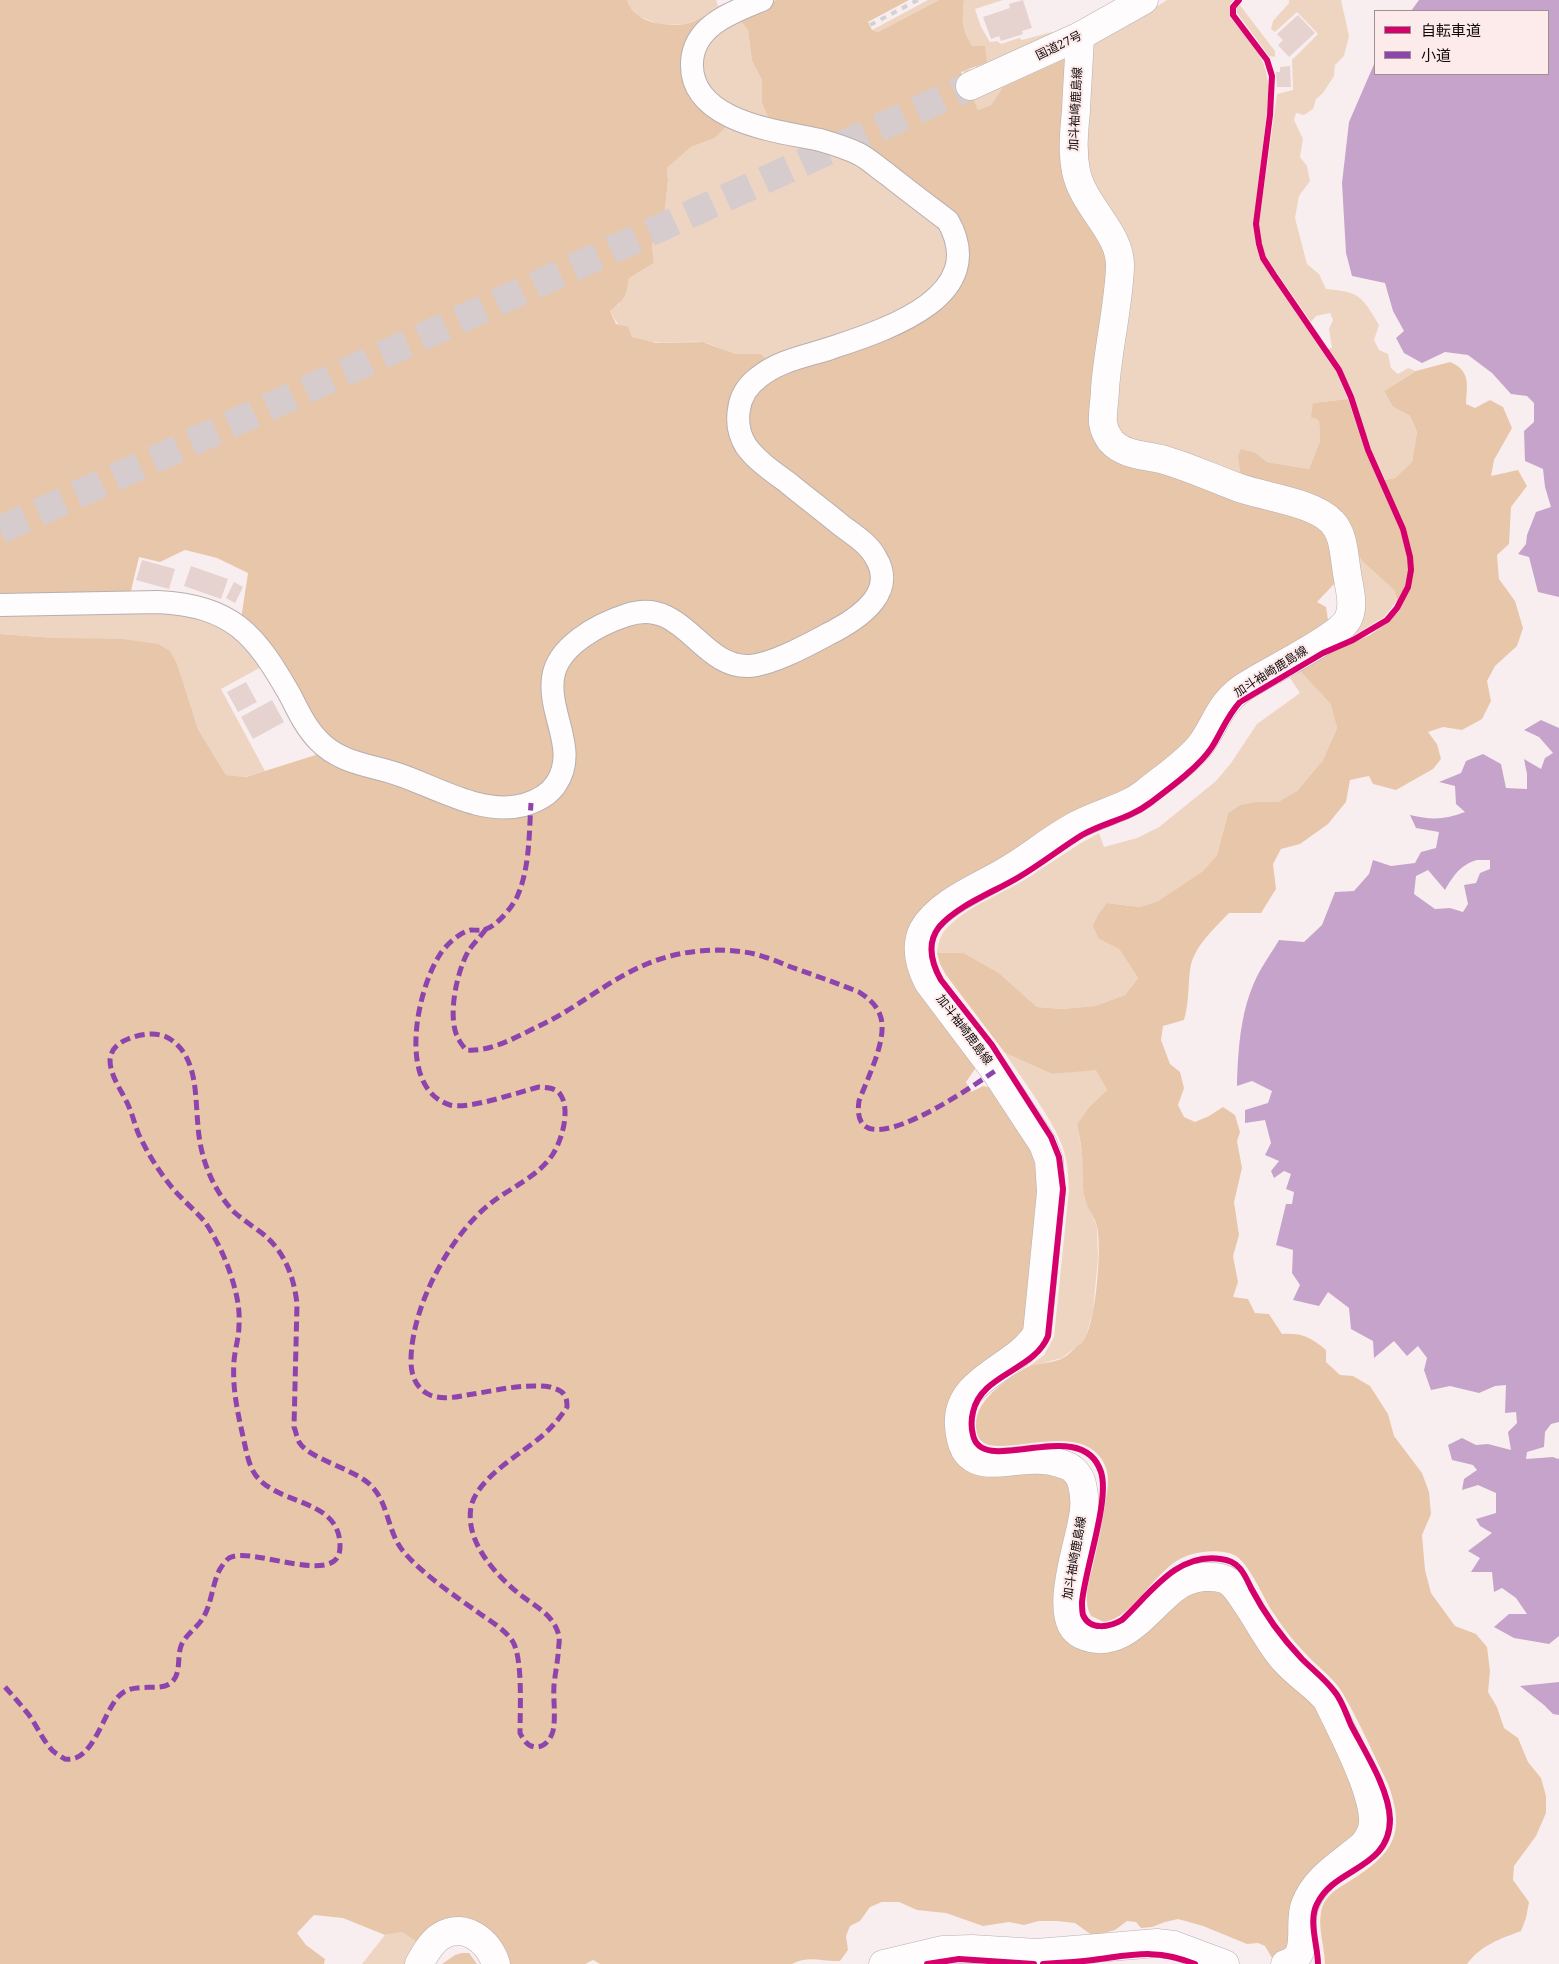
<!DOCTYPE html>
<html>
<head>
<meta charset="utf-8">
<style>
  body { margin:0 }
  #map { position:relative; width:1559px; height:1964px; overflow:hidden; background:#f9eeef; font-family:"Noto Serif","Noto Sans JP",serif }
  canvas { display:block }
  .legend { position:absolute; left:1374px; top:10px; width:175px; height:65px; box-sizing:border-box; background:#fdeaeb; border:1px solid #9f9091; margin:0; padding:6px 9px; list-style:none; font-size:15px; color:#110a0a }
  .legend li { display:flex; align-items:center; gap:10px; height:25px }
  .legend b { width:25px; border:1px solid #9f9091 }
</style>
</head>
<body>
<div id="map">
<canvas width="1559" height="1964"></canvas>
<ul class="legend">
<li><b style="height:6px;background:#d6006c"></b>自転車道</li>
<li><b style="height:6px;background:#8e44ad"></b>小道</li>
</ul>
</div>
<script>
const ctx = document.querySelector('canvas').getContext('2d');
ctx.lineJoin = 'round';
function paint(path, color) { ctx.fillStyle = color; ctx.fill(path, 'evenodd'); }
function strokePath(path, color, width, dash) { ctx.strokeStyle = color; ctx.lineWidth = width; ctx.lineCap = dash ? 'butt' : 'round'; ctx.setLineDash(dash || []); ctx.stroke(path); }
function drawText(font, color, halo, rows, align = 'center') {
  ctx.font = font + ' "Noto Serif","Noto Sans JP",serif'; ctx.lineWidth = 4; ctx.setLineDash([]); ctx.textBaseline = 'middle'; ctx.strokeStyle = halo; ctx.fillStyle = color; for (const [text, x, y, turn = 0] of rows) {
    ctx.save(); ctx.translate(x, y); ctx.rotate((+turn || 0) * Math.PI / 180); ctx.textAlign = isNaN(turn) ? turn : align; if (halo) ctx.strokeText(text, 0, 0); ctx.fillText(text, 0, 0); ctx.restore();
  }
}
paint(new Path2D(`
  M627 0H716L718 6 737 0H748L686 24 661 25 638 16 629 6Z
  M928 0H939L878 32 872 30Z
  M964 0H1003L975 9 981 27 990 42 997 41 1001 44 1019 38 1022 40 1052 32 1056 33 966 75 963 71 976 68 971 46 964 32 961 24Z
  M1167 0H1234L1230 4V17C1253 45 1267 55 1269 93L1254 224 1256 245 1261 260 1336 371 1348 399 1313 403 1319 420 1320 441 1309 469 1267 462 1256 453 1242 483 1115 439 1086 184 1091 42 1145 14Z
  M1289 0H1341L1349 36 1344 56 1335 65 1334 76 1323 93 1316 99 1313 109 1304 115 1296 113 1294 120 1303 139 1300 157 1307 166 1310 181 1299 196 1295 218 1307 264 1319 274 1326 289C1360 292 1362 296 1379 325L1374 340 1379 350 1388 354 1391 368 1398 374 1408 368 1416 371 1384 391 1393 407 1410 416 1417 432 1412 462 1395 478 1385 480 1371 449 1348 382 1327 349 1332 348 1329 329 1333 320 1330 313 1316 316 1311 322 1266 257 1261 244 1259 224 1277 94 1293 90 1292 60 1318 34 1297 12 1275 32 1271 29 1273 21 1289 3Z
  M1239 4 1275 51V57L1269 56 1237 13V7Z
  M737 17 748 30 752 61 762 80V103L771 124 724 107 700 76 704 43Z
  M1061 58 1065 59 1003 87 991 105 978 110 972 99Z
  M729 124 859 160 948 236 946 277 908 309 770 362C752 348 752 358 734 354 723 351 712 343 701 342 662 340 631 354 610 311L619 304 628 279 654 263 652 245 664 220 668 180 667 168 691 147 715 138Z
  M1348 540 1363 562 1394 590 1397 601 1384 617 1351 637 1324 650 1350 628Z
  M158 608 213 618 265 665 221 689 265 771 245 777 226 775 198 729 178 666 55 638 0 634V611Z
  M1300 671 1332 704 1337 728 1323 760 1297 791 1278 802H1255L1240 805 1228 813 1217 855 1203 871 1158 901 1140 907 1108 903 1099 939 1119 949 1138 978 1125 995 1095 1006 1062 1009 1037 1007 999 973 964 953H937C938 941 942 931 952 923 972 905 998 895 1021 882 1047 866 1072 847 1099 833L1104 847 1137 838 1159 827 1216 781 1231 763 1257 724 1300 693 1290 678Z
  M1005 1053 1052 1074 1096 1069 1107 1090 1089 1107 1077 1124 1082 1153V1179L1085 1200 1097 1226 1098 1259 1093 1311 1085 1340 1062 1358 1028 1367 1044 1355 1054 1337 1069 1190C1068 1178 1068 1166 1065 1155 1058 1125 1022 1080 1005 1053Z
  M402 1932 418 1943 407 1964H362L385 1935Z`), '#eed5c2');
paint(new Path2D(`
  M0 0H627C634 23 665 27 685 24 692 23 700 18 707 15L688 46 729 124 715 138 691 147 667 168 668 180 664 220 652 245 654 263 628 279C628 295 623 301 610 311L616 324 628 327 632 337 656 343 703 342 735 354H760L770 362 764 381 862 345 965 265 910 181 771 124 762 103V80L752 61 748 30 737 17 776 0H909L868 22 872 30 878 32 939 0H964C962 21 961 28 972 46H985L987 62 961 72 978 110 991 105 1003 87 1065 59 1067 146 1108 241 1100 435 1325 524 1337 581 1317 602 1326 607 1328 620 1321 635 1140 788 914 927 975 1058V1069L966 1082 971 1092 983 1086 993 1088 1041 1162 1030 1326 973 1377 952 1444 1047 1470 1070 1480 1075 1646 1198 1589 1224 1592 1314 1694 1340 1740 1363 1823 1288 1948 1281 1954 1272 1958 1265 1946 1258 1943 1247 1944 1203 1926 1178 1919 1165 1922 1152 1927 1141 1928 1136 1922 1127 1921 1115 1930 1093 1936 1075 1923 1057 1921H1039L1024 1925 1009 1922 983 1926 946 1913 917 1910 899 1902H882L870 1907 860 1921 850 1926 846 1936 848 1950 840 1961C822 1962 809 1955 792 1964H600L593 1960 585 1964H504L490 1934 418 1943 402 1932 385 1935 343 1918 314 1915 297 1933 306 1945 325 1959 324 1964H0V634L55 638 122 639 158 644 170 651 178 666 198 729 226 775 246 777 322 753 241 619 248 573 217 558 185 550 160 562 139 557 130 595 0 599Z
  M1450 362C1471 371 1467 384 1466 404L1475 408 1490 400 1503 407 1512 428 1494 460 1491 476 1518 470 1527 486 1511 507 1509 544 1497 555 1499 579 1515 601 1523 628 1517 646 1495 666 1487 681 1491 701 1482 719 1462 730 1443 727 1428 732 1437 744 1441 759 1433 769 1396 790 1373 784 1369 776 1350 780 1346 802 1328 824 1300 844 1281 849 1273 864 1276 889 1261 913H1229C1214 929 1193 947 1190 970 1188 987 1189 1003 1184 1020L1163 1026 1161 1040 1170 1064 1180 1072 1184 1088 1178 1105 1184 1117 1195 1122 1209 1116 1223 1107 1235 1115 1240 1132 1237 1141 1242 1168 1234 1202 1239 1235 1233 1256 1238 1282 1233 1297 1248 1299 1255 1313 1269 1314 1282 1334C1303 1333 1310 1337 1326 1350V1362L1340 1375 1353 1376 1370 1386 1388 1414 1394 1436 1422 1473 1429 1492 1431 1514 1422 1535 1425 1570 1431 1593 1455 1626 1476 1634 1487 1647 1490 1671 1488 1692 1497 1707 1504 1728 1518 1738 1528 1762 1541 1778 1546 1796V1813L1536 1836 1514 1866 1513 1880 1529 1902 1526 1918 1521 1931C1500 1939 1481 1945 1467 1964H1325C1325 1945 1315 1922 1324 1903 1329 1893 1340 1887 1350 1881 1392 1854 1407 1835 1388 1784 1373 1753 1359 1721 1342 1692 1333 1677 1316 1666 1305 1653 1293 1641 1282 1626 1272 1611 1263 1597 1248 1561 1234 1555 1222 1549 1202 1551 1189 1555 1155 1566 1136 1617 1104 1622L1091 1616C1089 1612 1087 1607 1087 1602 1086 1590 1090 1577 1093 1565 1098 1543 1103 1521 1106 1498 1108 1489 1109 1477 1106 1468 1085 1411 990 1467 978 1436 969 1410 992 1391 1010 1378 1016 1374 1023 1369 1030 1366 1040 1363 1053 1363 1063 1358 1068 1355 1073 1350 1077 1346 1080 1344 1084 1341 1085 1338 1096 1318 1102 1249 1097 1226 1095 1217 1087 1209 1085 1199 1081 1184 1083 1169 1082 1154 1081 1144 1079 1134 1077 1124L1089 1107 1107 1090 1096 1070 1052 1074 1005 1053 946 975 940 964 937 953H964L999 973 1037 1007 1062 1009 1095 1006 1125 995 1138 978 1119 949 1099 939 1093 926 1098 915 1107 903 1140 907 1158 901 1203 871 1217 855 1228 813 1240 805 1255 802H1278L1297 791 1323 760 1337 728 1331 704 1300 671 1324 655 1370 635 1389 622 1400 610 1394 590 1363 562 1348 540 1242 483 1238 456 1241 449 1256 453 1267 462 1309 469 1320 441 1319 420 1311 417 1313 403 1348 399 1365 451 1380 481 1395 478 1412 462 1417 432 1410 416 1393 407 1384 391 1416 371Z
  M462 1953H469L477 1964H442L455 1955Z`), '#e8c6a9');
paint(new Path2D(`
  M1419 0H1559V597L1538 592 1529 557 1518 554 1526 544 1527 535 1536 512 1551 507 1545 487 1543 469 1525 461 1524 431 1534 422V403L1527 396 1511 394 1492 373 1468 355 1445 352 1422 363 1404 353 1396 338 1404 331 1393 311 1385 283 1352 276 1346 253 1342 183 1349 122 1375 62V74H1548V11H1411Z
  M1541 720 1559 728V1422L1551 1424 1545 1432 1544 1447 1527 1452 1526 1459 1553 1457 1558 1459 1559 1458V1636L1549 1644 1514 1638 1494 1627 1509 1614H1527L1516 1598 1502 1588 1494 1592 1492 1572H1471L1480 1558 1468 1551 1492 1533 1480 1526 1476 1519 1496 1513V1493L1478 1485 1462 1490 1464 1479 1477 1470 1473 1465 1452 1460 1448 1445 1462 1438 1476 1445 1488 1444 1511 1450 1508 1432 1517 1423 1516 1412 1505 1413 1506 1385 1495 1386 1479 1393 1450 1386 1431 1390 1424 1370 1427 1358 1418 1346 1407 1356 1394 1341 1374 1358 1373 1341 1351 1329 1349 1308 1328 1292 1319 1306 1293 1300 1300 1285 1292 1273 1293 1250 1276 1245 1286 1204H1292L1294 1192 1286 1189 1291 1174 1284 1171 1274 1178 1271 1171 1279 1161 1265 1155 1271 1143 1265 1120 1245 1123V1110L1268 1103 1272 1091 1252 1081 1237 1086C1238 1052 1240 1015 1254 983 1260 968 1271 954 1279 940L1304 942 1322 925 1335 892 1354 891 1369 874 1373 860 1391 866 1415 863 1421 852 1436 848 1439 832 1416 828 1410 815C1432 820 1443 820 1465 812L1456 804 1455 786 1439 782 1461 773 1466 761 1483 754 1501 764 1506 788 1527 789V774L1524 759 1541 769 1545 758 1553 753 1539 737 1524 730ZM1477 860H1490V869L1480 873 1476 883 1464 885 1468 904 1463 912 1450 908 1435 909 1414 894 1416 876 1428 870 1445 890C1454 875 1460 865 1477 860Z
  M1559 1682V1715L1553 1714 1544 1705 1520 1686Z`), '#c6a3ca');
paint(new Path2D(`
  M1023 0 1032 28 1022 31 1023 34 1001 41 999 36 991 39 983 17 1010 8 1009 4Z
  M1298 15 1315 33 1289 57 1278 45 1283 40 1277 34Z
  M1290 66 1291 87H1277L1276 72H1280V67Z
  M142 560 175 569 169 589 136 580Z
  M191 566 228 579 221 599 184 586Z
  M234 582 243 587 235 603 226 598Z
  M246 682 257 702 238 712 227 692Z
  M272 700 284 722 253 739 241 717Z`), '#e6d2cf');
strokePath(new Path2D(`
  M0 530 970 86`), '#d6cccd', 28, [28, 14]);
const minor = new Path2D(`
  M0 605 158 602C233 606 255 634 290 695 298 711 306 728 319 741 340 763 370 765 397 774 437 787 481 816 524 805 537 801 549 795 556 784 579 750 548 715 553 678 557 646 599 624 627 615 684 596 700 669 750 666 775 664 813 642 836 630 862 616 896 591 876 558 869 544 854 535 842 526 824 511 805 497 787 482 773 472 756 460 746 446 739 435 737 421 739 409 741 395 748 385 759 377 780 360 807 356 831 348 885 330 991 297 948 221 927 205 907 190 887 174 878 168 869 159 859 154 847 148 834 144 820 140 778 131 689 122 692 62 694 25 733 12 762 0`);
const major = new Path2D(`
  M1080 36C1079 61 1077 86 1076 111 1074 131 1072 151 1076 171 1083 207 1122 233 1120 268 1118 309 1108 348 1105 389 1105 400 1102 412 1103 423 1104 429 1107 436 1111 441 1123 455 1144 455 1161 459 1187 466 1212 478 1237 487 1263 497 1314 502 1332 522 1344 534 1344 556 1347 573 1349 588 1355 605 1348 619 1338 639 1263 673 1241 689 1220 704 1216 723 1202 743 1189 761 1163 778 1146 792 1126 808 1102 812 1079 824 1055 836 1034 854 1011 868 985 885 939 901 923 930 914 947 920 966 928 982L995 1071 1043 1144 1049 1160 1051 1192 1037 1333C1018 1368 955 1378 959 1426 962 1474 994 1462 1028 1460 1041 1459 1053 1460 1065 1465 1074 1468 1080 1476 1082 1484 1085 1496 1085 1510 1082 1522 1078 1547 1051 1622 1082 1635 1122 1653 1148 1608 1175 1588 1182 1582 1194 1578 1203 1577 1212 1577 1218 1576 1226 1580 1234 1584 1241 1595 1246 1603 1258 1620 1271 1646 1285 1661 1297 1675 1315 1685 1327 1700 1340 1728 1382 1804 1371 1832 1368 1839 1363 1846 1357 1850 1337 1866 1314 1880 1305 1905 1297 1924 1312 1957 1285 1964
  M419 1964C425 1954 431 1942 441 1936 465 1921 489 1942 496 1964
  M883 1964 942 1950 972 1949 1037 1953 1157 1943 1174 1945 1225 1964`);
const highway = new Path2D(`
  M970 86 1080 36 1144 0`);
strokePath(minor, '#b7aeaf', 24);
strokePath(major, '#b7aeaf', 29);
strokePath(highway, '#b7aeaf', 29);
strokePath(minor, '#fefcfd', 22);
strokePath(major, '#fefcfd', 28);
strokePath(highway, '#fefcfd', 28);
strokePath(new Path2D(`
  M870 25 918 0`), '#d4d1d1', 4, [6, 6]);
strokePath(new Path2D(`
  M486 929C481 936 474 943 469 950 457 970 446 1019 459 1040 461 1044 464 1047 466 1050 492 1052 518 1036 541 1025 575 1009 605 983 640 967 671 952 710 947 744 952 760 954 776 961 791 967 814 975 836 983 859 992 868 998 876 1004 880 1015 889 1037 867 1079 859 1101 848 1175 977 1083 995 1071
  M5 1687C13 1696 21 1705 29 1715 37 1726 43 1741 53 1751 55 1753 63 1758 65 1759 93 1764 103 1712 119 1696 133 1680 162 1694 173 1681 181 1672 177 1657 181 1646 185 1635 197 1628 203 1618 212 1603 212 1584 220 1569 222 1566 226 1560 229 1558 252 1545 341 1590 340 1546 340 1495 270 1507 252 1469 248 1461 246 1450 244 1441 238 1414 232 1389 234 1361 235 1349 239 1337 239 1325 240 1309 237 1296 233 1282 227 1261 217 1240 205 1222 194 1209 180 1198 170 1185 158 1170 147 1152 139 1135 135 1126 133 1116 129 1107 123 1092 110 1077 110 1060 111 1049 118 1043 128 1039 140 1034 158 1031 170 1039 198 1057 195 1096 198 1126 200 1157 212 1189 234 1212 243 1220 254 1227 263 1234 285 1252 294 1277 297 1304L294 1427C296 1432 297 1438 299 1442 308 1458 350 1468 367 1482 389 1499 386 1530 403 1551 421 1573 455 1596 479 1613 490 1621 506 1630 513 1642 523 1660 520 1711 520 1733 523 1739 527 1746 535 1747 544 1748 551 1739 553 1731 556 1716 553 1700 554 1685 555 1675 557 1665 558 1655 558 1649 560 1642 559 1636 554 1614 534 1606 518 1593 494 1573 465 1541 471 1507 477 1478 521 1454 542 1436 552 1427 560 1418 567 1407 567 1404 567 1399 565 1396 562 1390 556 1389 550 1387 523 1383 494 1391 467 1395 456 1397 442 1400 430 1395 416 1389 411 1375 411 1361 411 1308 449 1236 491 1203 510 1188 539 1176 553 1154 562 1140 571 1109 560 1094 555 1087 546 1088 539 1087 519 1092 468 1110 450 1105 396 1088 417 991 439 956 445 946 459 932 471 930 476 930 482 931 486 929 498 925 512 907 517 897 530 868 529 833 531 803`), '#8e44ad', 5, [10, 5]);
strokePath(new Path2D(`
  M1239 0 1233 7V15L1267 60 1272 76 1270 115 1256 224 1259 244 1263 258 1274 275 1339 370 1351 397 1368 450 1403 529 1410 557 1411 570 1408 587 1397 608 1387 620 1353 640 1323 653 1240 702C1227 716 1222 731 1212 747 1199 767 1170 788 1150 803 1129 819 1105 822 1082 835 1061 848 1041 864 1019 877 994 892 958 905 939 927 926 944 932 964 941 980L992 1045 1051 1137 1059 1157 1063 1189 1048 1336C1034 1371 981 1374 973 1412 971 1420 971 1427 973 1435 982 1479 1082 1413 1101 1472 1110 1500 1085 1569 1082 1602 1082 1606 1082 1611 1083 1615 1090 1631 1110 1627 1122 1620 1150 1594 1177 1552 1221 1559 1239 1561 1244 1573 1251 1588 1264 1613 1283 1639 1302 1659 1313 1670 1325 1679 1334 1691 1342 1700 1346 1714 1351 1725 1365 1752 1389 1789 1390 1819 1390 1870 1334 1867 1317 1904 1308 1921 1318 1946 1318 1964
  M927 1964 959 1959 1034 1964
  M1043 1964C1059 1963 1076 1962 1093 1960 1132 1955 1156 1948 1195 1964`), '#d6006c', 6);
drawText('12px', '#110a0a', '#fdeaeb', [
  ["国道27号",1059,46,-26],
  ["加斗袖崎鹿島線",1076,109,-87],
  ["加斗袖崎鹿島線",1271,672,-32],
  ["加斗袖崎鹿島線",964,1030,53],
  ["加斗袖崎鹿島線",1075,1558,-80]
]);
</script>
</body>
</html>
